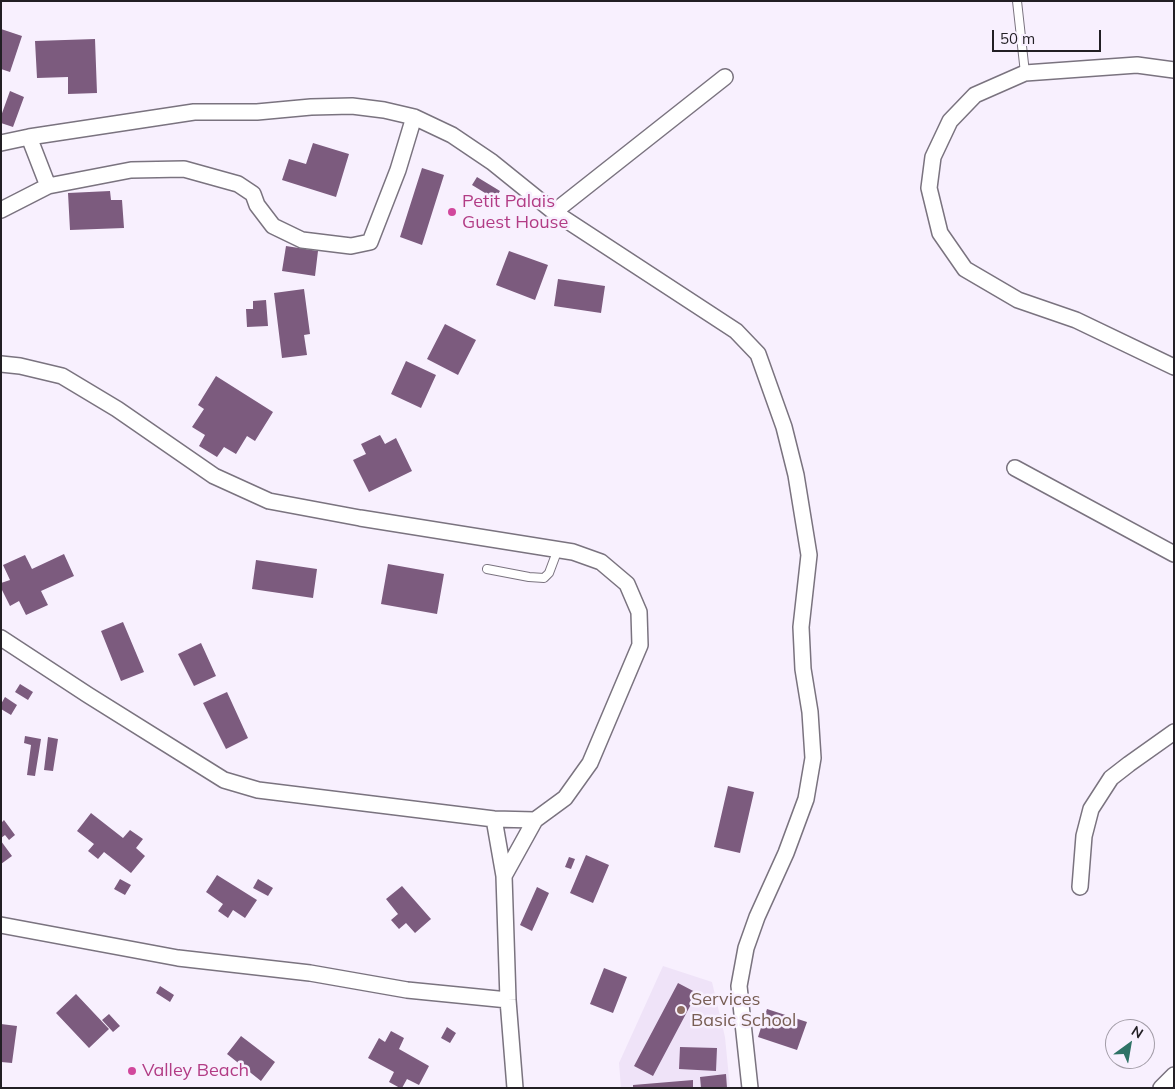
<!DOCTYPE html>
<html>
<head>
<meta charset="utf-8">
<style>
  body { margin:0 }
  #map { position:relative; width:1175px; height:1089px; overflow:hidden; background:#f8f0fe; font-family:Mulish,sans-serif }
  canvas { display:block }
  .frame { position:absolute; inset:0; border:2px solid #221f24; pointer-events:none }
  .north { position:absolute; left:1105px; top:1019px; width:50px; height:50px; box-sizing:border-box; background:#f8f0fe; border:1px solid #a29ca7; border-radius:50%; rotate:32deg; font-size:14px; font-weight:700; line-height:20px; text-align:center; color:#221f24 }
  .north::after { content:''; display:block; margin:auto; width:18px; height:22px; background:#2f7366; clip-path:polygon(50% 0,100% 100%,50% 72%,0 100%) }
  .scale { position:absolute; left:992px; top:30px; width:109px; height:22px; box-sizing:border-box; border:2px solid #221f24; border-top:0; padding-left:6px; font-size:15px; line-height:18px; white-space:nowrap; color:#221f24; -webkit-text-stroke:4px #f8f0fe; paint-order:stroke }
</style>
</head>
<body>
<div id="map">
<canvas width="1175" height="1089"></canvas>
<div class="frame"></div>
<div class="north">N</div>
<div class="scale">50 m</div>
</div>
<script>
const ctx = document.querySelector('canvas').getContext('2d');
ctx.lineJoin = 'round';
function paint(path, color) { ctx.fillStyle = color; ctx.fill(path, 'evenodd'); }
function strokePath(path, color, width, dash) { ctx.strokeStyle = color; ctx.lineWidth = width; ctx.lineCap = dash ? 'butt' : 'round'; ctx.setLineDash(dash || []); ctx.stroke(path); }
function drawText(font, color, halo, rows, align = 'center') {
  ctx.font = font + ' Mulish,sans-serif'; ctx.lineWidth = 5; ctx.setLineDash([]); ctx.textBaseline = 'middle'; ctx.strokeStyle = halo; ctx.fillStyle = color; for (const [text, x, y, turn = 0] of rows) {
    ctx.save(); ctx.translate(x, y); ctx.rotate((+turn || 0) * Math.PI / 180); ctx.textAlign = isNaN(turn) ? turn : align; if (halo) ctx.strokeText(text, 0, 0); ctx.fillText(text, 0, 0); ctx.restore();
  }
}
paint(new Path2D(`
  M663 966 712 982 725 1037 730 1088H621L619 1063Z`), '#efe3f8');
paint(new Path2D(`
  M1 29 22 36 10 72 1 69Z
  M95 39 97 93 68 94V77L37 78 35 41Z
  M10 91 24 97 13 127 1 123V116Z
  M313 143 349 154 336 197 282 180 289 159 306 164Z
  M422 168 444 175 422 245 400 237Z
  M477 177 500 191 495 199 472 185Z
  M110 191 111 200H122L124 228 70 230 68 193Z
  M286 246 318 251 315 276 282 271Z
  M509 251 548 265 535 300 496 285Z
  M558 279 605 286 601 313 554 306Z
  M304 289 310 334 304 335 307 355 282 358 274 293Z
  M266 300 268 326 247 327 246 309H253V301Z
  M445 324 476 340 458 375 427 359Z
  M406 361 436 375 421 408 391 394Z
  M216 376 273 412 255 441 247 436 236 454 224 447 217 457 199 446 205 435 192 427 204 409 198 405Z
  M380 435 385 444 396 438 412 471 369 492 353 460 366 454 361 444Z
  M64 554 74 576 41 591 48 605 26 615 19 601 10 606 1 588V583L10 580 3 565 25 555 32 569Z
  M256 560 317 569 313 598 252 589Z
  M388 564 444 574 437 614 381 604Z
  M123 622 144 672 121 681 101 631Z
  M201 643 216 676 194 686 178 654Z
  M20 684 33 692 28 700 15 692Z
  M227 692 248 738 226 749 203 703Z
  M5 697 17 705 11 715 1 709V704Z
  M25 736 41 739 35 776 27 775 31 745 24 743Z
  M48 737 58 739 53 771 44 770Z
  M728 786 754 792 740 853 714 847Z
  M91 813 123 838 130 830 143 839 136 848 145 856 131 873 104 852 98 859 88 851 94 844 77 831Z
  M4 820 15 835 9 840 5 835 1 838V823Z
  M1 841 12 856 1 864Z
  M586 855 609 865 593 903 570 893Z
  M569 857 575 859 571 869 565 867Z
  M217 875 257 900 245 918 233 910 228 918 218 911 223 904 206 892Z
  M120 879 131 885 125 895 114 889Z
  M258 879 273 888 268 896 253 888Z
  M402 886 431 919 415 933 406 923 399 929 391 920 398 914 386 899Z
  M537 887 549 893 532 931 520 925Z
  M604 968 627 977 613 1013 590 1004Z
  M678 983 697 993 653 1076 634 1066Z
  M160 986 174 995 170 1002 156 993Z
  M76 994 109 1029 89 1048 56 1013Z
  M767 1009 807 1022 797 1050 758 1037Z
  M109 1014 120 1026 113 1032 102 1020Z
  M1 1024 17 1026 12 1063 1 1062Z
  M447 1027 456 1033 450 1043 441 1038Z
  M391 1031 404 1038 399 1049 429 1066 419 1085 407 1079 402 1088H400L389 1082 394 1072 368 1058 379 1038 385 1042Z
  M241 1036 275 1062 261 1081 227 1054Z
  M680 1047 717 1048 716 1071 679 1069Z
  M726 1074 727 1088H701L700 1077Z
  M693 1080V1088H633V1085Z`), '#7c5b7e');
const service = new Path2D(`
  M1017 1 1025 73
  M487 569 529 577 544 578 549 573 558 549`);
const minor = new Path2D(`
  M1174 70 1137 65 1025 73 975 95 950 121 933 157 929 188 940 233 965 269 1018 300 1076 320 1174 367
  M29 137 48 186
  M1 143 29 137 194 112H257L311 107 352 106 384 110 414 117 452 135 492 162 554 212 736 331 758 354 784 427 796 475 809 555 801 627 803 669 810 712 813 758 806 799 786 853 757 917 746 948 739 986 750 1088
  M1 210 48 186 131 170 184 169 238 184 253 194 257 205 273 226 302 240 351 246 370 242 398 170 414 117
  M554 212 725 77
  M1 364 20 366 62 376 117 409 214 476 269 501 360 518 573 552 601 562 627 584 639 612 640 645 590 763 565 798 535 820 504 876
  M1015 468 1174 554
  M1 638 88 695 224 780 258 790 494 819 535 820
  M494 819 504 876 508 1000 515 1088
  M1080 887 1084 836 1091 809 1111 778 1129 764 1174 732
  M1 925 178 958 310 973 407 990 508 1000
  M1161 1088 1174 1075`);
strokePath(service, '#7a737f', 10);
strokePath(minor, '#7a737f', 18);
strokePath(service, '#fff', 8);
strokePath(minor, '#fff', 15);
for (const [x, y, r, color] of [
  [452,212,5,"#d1479c"],
  [681,1010,5,"#8d6e63"],
  [132,1071,5,"#d1479c"]
]) { const dot = new Path2D(); dot.arc(x, y, r, 0, 2 * Math.PI); ctx.fillStyle = color; ctx.fill(dot); strokePath(dot, '#f8f0fe', 2); }
drawText('18px', '#b23c85', '#f8f0fe', [
  ["Petit Palais",462,202],
  ["Guest House",462,223],
  ["Valley Beach",142,1071]
], 'left');
drawText('18px', '#785e54', '#f8f0fe', [
  ["Services",691,1000],
  ["Basic School",691,1021]
], 'left');
</script>
</body>
</html>
